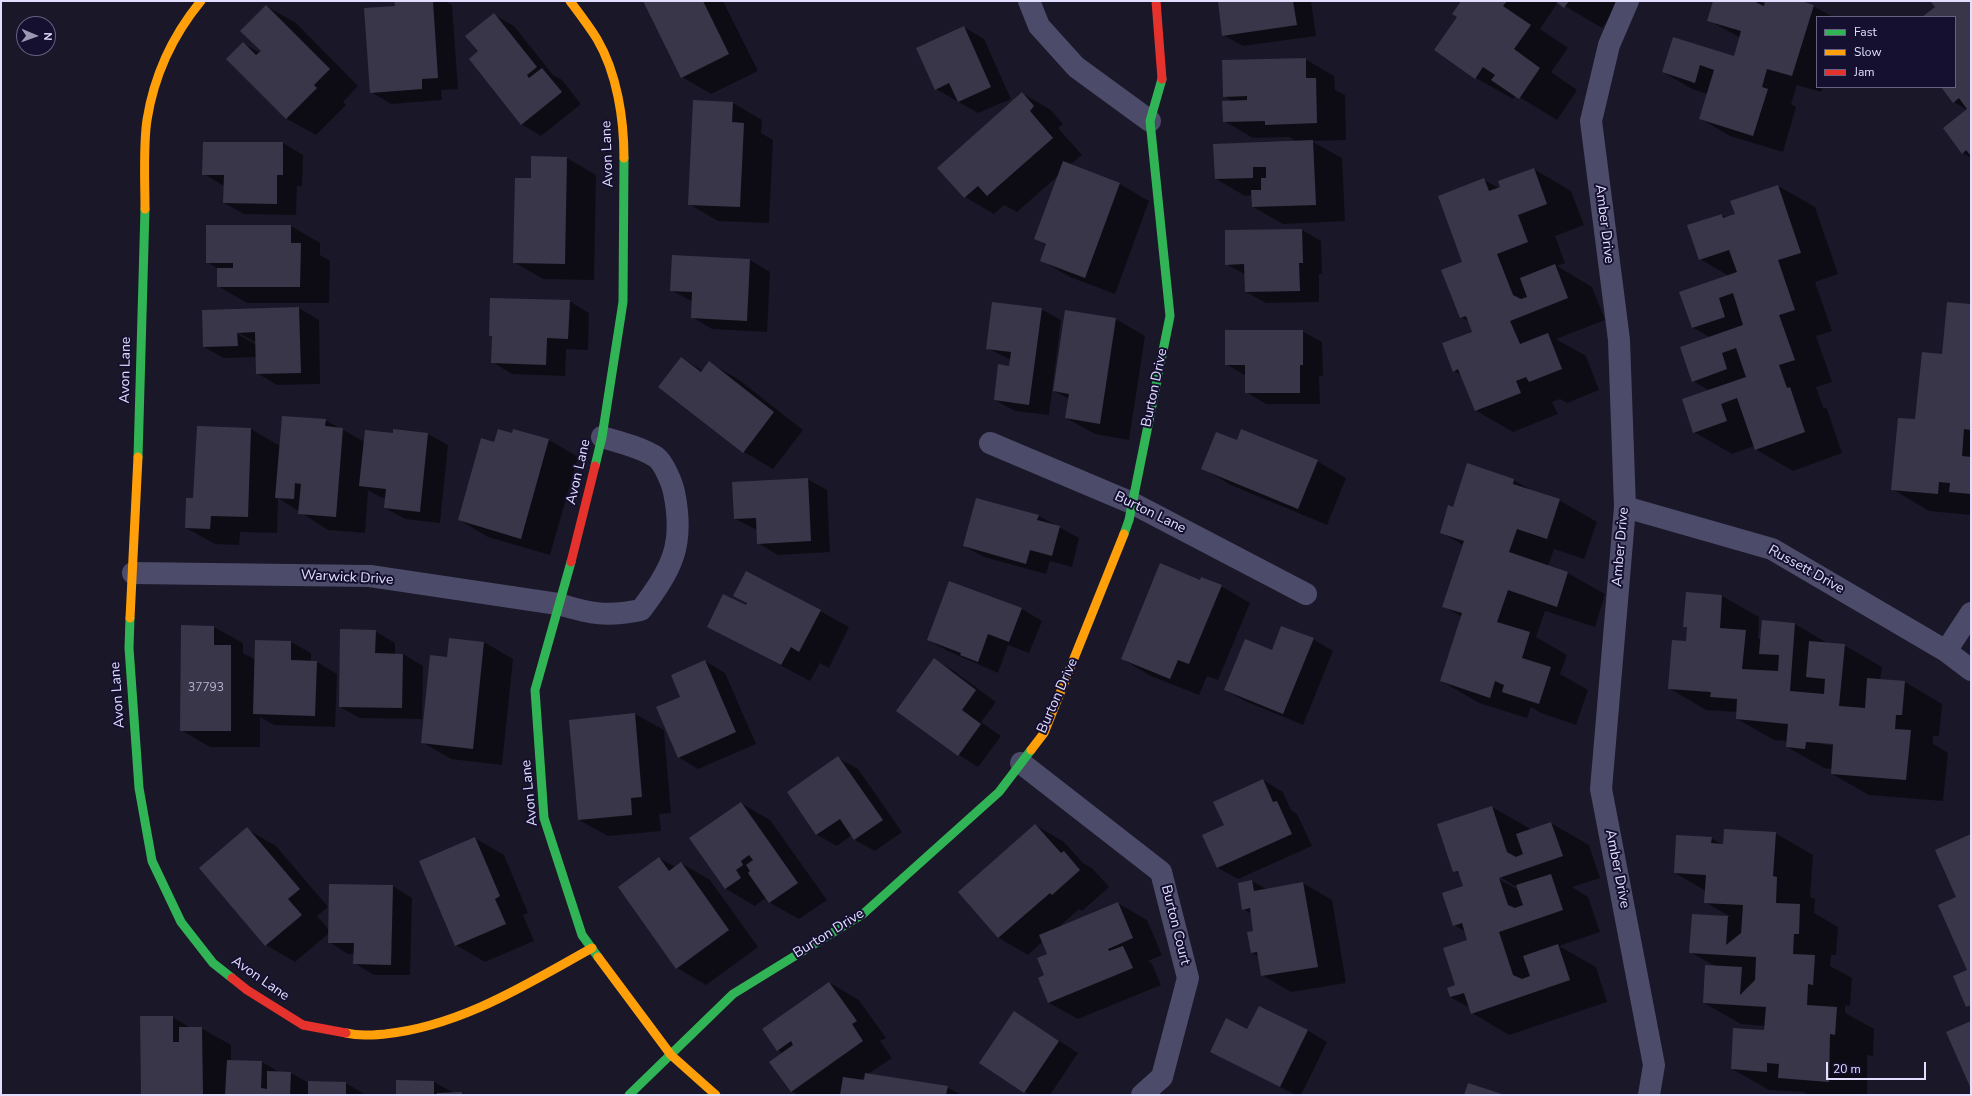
<!DOCTYPE html>
<html>
<head>
<meta charset="utf-8">
<style>
  body { margin:0 }
  #map { position:relative; width:1972px; height:1096px; overflow:hidden; background:#1a1728; font-family:"Nunito Sans",sans-serif }
  canvas { display:block }
  .frame { position:absolute; inset:0; border:2px solid #e1deff; pointer-events:none }
  .legend { position:absolute; left:1816px; top:16px; width:140px; height:72px; box-sizing:border-box; background:#15102f; border:1px solid #676282; margin:0; padding:5px 7px; list-style:none; font-size:12px; color:#e1deff }
  .legend li { display:flex; align-items:center; gap:8px; height:20px }
  .legend b { width:20px; border:1px solid #676282 }
  .north { position:absolute; left:16px; top:16px; width:40px; height:40px; box-sizing:border-box; background:#15102f; border:1px solid #676282; border-radius:50%; rotate:92deg; font-size:11px; font-weight:700; line-height:16px; text-align:center; color:#e1deff }
  .north::after { content:''; display:block; margin:auto; width:14px; height:18px; background:#9b98b4; clip-path:polygon(50% 0,100% 100%,50% 72%,0 100%) }
  .scale { position:absolute; left:1826px; top:1062px; width:100px; height:18px; box-sizing:border-box; border:2px solid #e1deff; border-top:0; padding-left:5px; font-size:12px; line-height:14px; white-space:nowrap; color:#e1deff; -webkit-text-stroke:3px #15102f; paint-order:stroke }
</style>
</head>
<body>
<div id="map">
<canvas width="1972" height="1096"></canvas>
<div class="frame"></div>
<ul class="legend">
<li><b style="height:5px;background:#30b455"></b>Fast</li>
<li><b style="height:5px;background:#ff9f0a"></b>Slow</li>
<li><b style="height:5px;background:#e5322d"></b>Jam</li>
</ul>
<div class="north">N</div>
<div class="scale">20 m</div>
</div>
<script>
const ctx = document.querySelector('canvas').getContext('2d');
ctx.lineJoin = 'round';
function paint(path, color) { ctx.fillStyle = color; ctx.fill(path, 'evenodd'); }
function strokePath(path, color, width, dash) { ctx.strokeStyle = color; ctx.lineWidth = width; ctx.lineCap = dash ? 'butt' : 'round'; ctx.setLineDash(dash || []); ctx.stroke(path); }
function drawText(font, color, halo, rows, align = 'center') {
  ctx.font = font + ' "Nunito Sans",sans-serif'; ctx.lineWidth = 4; ctx.setLineDash([]); ctx.textBaseline = 'middle'; ctx.strokeStyle = halo; ctx.fillStyle = color; for (const [text, x, y, turn = 0] of rows) {
    ctx.save(); ctx.translate(x, y); ctx.rotate((+turn || 0) * Math.PI / 180); ctx.textAlign = isNaN(turn) ? turn : align; if (halo) ctx.strokeText(text, 0, 0); ctx.fillText(text, 0, 0); ctx.restore();
  }
}
paint(new Path2D(`
  M395 1H445L452 5 458 89 441 90 442 100 391 104 371 92 396 7Z
  M644 1H723L758 71 711 94 682 77Z
  M1221 1H1311L1316 36 1243 46 1223 35Z
  M1462 1H1621L1602 28 1558 2 1540 29 1568 48 1551 72 1577 90 1557 120 1516 95 1513 99 1476 78 1459 17Z
  M1714 1H1759L1765 4 1766 1H1798L1813 6 1833 17H1817V87H1823L1821 92 1797 85 1791 104 1796 107 1783 152 1730 136 1701 119 1708 94 1692 89 1663 72 1735 57 1741 38 1708 20Z
  M1931 1H1971V158L1963 153 1944 128 1967 110 1954 102 1942 87H1955V17H1924L1936 8Z
  M266 6 296 23 358 86 343 102 346 105 316 135 287 119 227 59 243 43 260 53 262 51Z
  M494 15 514 26 553 75 562 80 581 104 541 136 521 124 479 51Z
  M964 27 984 39 1011 99 978 113 936 89Z
  M1305 59 1334 76 1335 90 1345 95 1346 140 1311 141 1342 158 1345 221 1283 224 1253 207V195L1245 196 1216 179 1297 142 1289 137 1253 138 1224 121 1233 102 1224 96Z
  M1022 93 1051 110 1063 124 1058 128 1082 155 1070 165 1120 184 1149 201 1115 294 1070 277 1041 260 1046 245 1035 239 1059 175 1017 212 1004 205 994 214 965 197Z
  M733 103 762 120 761 133 773 140 769 223 718 221 689 204Z
  M283 143 303 155 302 186H297L296 215 244 214 224 203V186L204 174Z
  M532 157 567 158 596 175 594 280 543 279 514 262 532 179Z
  M1534 169 1571 191 1584 225 1555 236 1565 263 1557 266 1592 287 1605 320 1556 339 1586 356 1599 390 1567 403 1560 399 1552 402 1558 414 1513 432 1475 410 1462 375 1454 371 1473 333 1469 322 1461 317 1464 262 1484 180 1499 188Z
  M1778 186 1815 207 1838 274 1815 282 1832 331 1816 336 1832 382 1816 387 1823 407 1827 409 1842 453 1793 471 1755 449 1754 446 1732 454 1694 432 1710 391 1693 381 1711 338 1692 327 1729 276 1700 259 1722 215 1727 218 1736 214Z
  M291 226 320 243V255L330 261 329 303H247L218 286V269L207 262Z
  M1302 230 1321 241 1322 274H1319V302L1266 303 1246 292V275L1226 264Z
  M750 260 770 272 767 332 712 329 692 317 693 302 671 290Z
  M569 301 589 313 588 350 566 349 565 376 512 374 492 362 493 337 490 335Z
  M1971 305V515L1929 511 1892 489 1916 421 1943 355Z
  M299 308 319 320 320 384 277 385 257 373V357L224 358 204 347 203 311ZM233 330 257 343V345L232 331Z
  M1041 309 1061 320 1049 415 1015 411 995 400 1010 367 1011 360 987 348Z
  M1066 311 1116 319 1145 336 1129 440 1095 434 1066 418 1069 399 1054 391Z
  M1302 331 1322 342 1323 376H1319L1320 404H1266L1246 392V376L1226 364Z
  M681 358 703 371 709 363 738 379 803 430 773 469 744 452 660 387Z
  M325 420 365 442 394 434H428L448 445 440 523 405 519 385 508 386 498 380 497 368 490 365 533 328 530 278 498 277 533 240 532 239 545 215 544 186 528 194 499 197 427 251 429 280 446Z
  M514 430 549 440 578 457 550 555 488 537 459 520 495 443 513 434Z
  M1237 442 1317 461 1346 478 1327 525 1231 485 1202 468Z
  M807 479 827 490 830 552 778 555 758 543 757 530 735 519Z
  M1513 480 1535 492 1559 500 1597 522 1584 559 1554 549 1548 566 1568 573 1605 594 1595 627 1545 611 1536 637 1567 655 1560 674 1588 690 1576 725 1541 713 1531 707 1527 718 1479 703 1441 681 1462 617 1443 606 1463 545 1441 532 1453 508Z
  M977 499 1039 516 1079 538 1072 567 1050 561 1046 574 984 557 964 546Z
  M1201 581 1221 586 1250 603 1218 680 1207 676 1199 695 1151 676 1122 659Z
  M950 582 1022 609 1042 621 1029 653 1008 645 998 673 948 651 928 640Z
  M1687 593 1722 596 1759 617 1758 638 1761 640 1763 621 1795 624 1829 644 1844 645 1882 667 1880 680 1905 682 1942 704 1939 736H1933V744L1948 753 1943 801 1869 795 1832 774V769L1824 768 1787 747V741L1774 740 1737 719V712L1706 710 1669 688 1687 642 1688 628 1684 626ZM1819 742 1838 744V746L1821 744Z
  M735 596 820 611 849 627 829 668 820 663 810 681 708 627 746 607 748 604Z
  M214 627 243 643V653L256 660V641L291 642 311 653V662H317L337 674 335 727 274 725 260 717V747H210L181 730Z
  M375 631 395 643V654H403L423 666 422 719 360 718 340 707Z
  M450 639 484 642 513 659 502 765 451 759 422 742 448 658Z
  M1313 639 1333 651 1303 725 1245 701 1225 690 1272 651Z
  M934 660 954 671 996 702 981 722 1001 736 978 767 959 755Z
  M705 661 725 673 756 744 698 769 678 757Z
  M635 714 664 730 671 813 659 814 661 831 608 836 579 820Z
  M838 758 858 769 902 832 875 851 855 840 852 835 837 846 817 835 788 793Z
  M1263 780 1283 792 1291 810 1297 814 1312 846 1238 879 1218 868 1204 835 1225 826Z
  M741 803 770 820 827 900 799 919 770 903 767 897 755 906 726 889 691 839Z
  M1492 807 1529 828 1530 830 1551 823 1589 845 1600 878 1572 887 1588 897 1600 932 1559 946 1596 967 1607 1002 1509 1035 1472 1013 1470 1008 1450 997 1456 986 1468 940 1466 932 1454 925 1464 887 1460 874 1454 871ZM1495 874 1518 888V890L1494 876Z
  M1035 825 1064 842 1083 863 1093 869 1109 887 1082 911 1079 909 1059 927 1118 903 1147 920 1162 955 1148 961 1152 964 1161 985 1078 1019 1049 1003 1039 978 1046 975 1048 954 1043 941 1028 955 999 938 959 892Z
  M247 829 276 846 328 907 317 916 329 930 393 886 412 898 410 975H374L354 963 355 954H348L329 942V933L295 962 266 945Z
  M1775 833 1813 855 1810 897 1815 899 1814 913 1838 927 1836 955H1831L1830 966 1852 978 1850 1006 1845 1005V1013L1874 1029 1873 1056 1867 1055V1095H1809L1804 1092 1769 1090 1732 1069 1765 1031 1766 1026 1741 1024 1704 1003 1715 966 1690 952 1693 915 1731 917 1705 902 1706 891 1675 873 1711 838 1723 845Z
  M475 838 504 855 528 913 523 915 534 941 485 962 456 945Z
  M659 858 675 867 681 863 710 880 758 947 706 985 677 968Z
  M1252 881 1266 889 1303 883 1332 900 1346 983 1291 992 1262 975 1259 957 1252 953 1254 932 1252 914 1243 909Z
  M830 983 859 1000 886 1038 880 1041 892 1058 868 1074 947 1087 961 1095H841L842 1093 839 1095H798L791 1091 783 1054 778 1050ZM866 1076 865 1081H859Z
  M1015 1012 1078 1053 1050 1095H1030L980 1063Z
  M172 1017 191 1028H201L231 1045V1061L262 1062 279 1072 291 1073 309 1083H346L366 1095H142Z
  M1248 1030H1307L1327 1042 1301 1095H1296L1211 1052Z
  M434 1082 454 1093 465 1095H397Z`), '#0007');
paint(new Path2D(`
  M394 1H433L438 78 422 79V89L370 93 364 8 395 6Z
  M643 1H703L729 54 681 78Z
  M1218 1H1293L1297 25 1222 36Z
  M1461 1H1507L1503 6 1531 25 1514 49 1540 68 1519 99 1491 80 1495 75 1483 67 1475 79 1434 50 1457 17 1452 14Z
  M1555 1H1569L1564 8Z
  M1713 1H1753L1764 6 1765 1H1801L1814 5 1792 76 1767 69 1762 87 1768 89 1753 136 1699 119 1714 70 1700 65 1695 83 1662 72 1673 37 1734 56 1741 31 1707 21Z
  M1930 1H1969L1971 4V156L1966 150 1962 154 1943 128 1967 109 1959 98 1953 103 1941 87H1955V17H1922L1935 7Z
  M266 5 330 69 314 85 317 88 286 119 226 59 243 42 256 55 261 51 240 31Z
  M494 13 537 67 527 75 529 78 542 68 562 92 521 125 469 59 478 51 465 36Z
  M964 26 991 87 958 102 949 83 935 90 916 48Z
  M1306 58V78H1316L1317 123 1265 125V121L1223 122 1222 101 1247 100V96L1223 97 1222 60Z
  M1022 92 1034 106 1030 111 1053 138 987 196 978 186 964 198 937 168Z
  M693 100 733 102 732 122 744 123 740 207 688 205Z
  M1313 140 1316 205 1252 207 1251 190H1261V178H1266V167H1253V178L1215 179 1213 144Z
  M203 142H283V175H277V204L223 203 224 175H202Z
  M531 156 567 157 565 264 513 263 515 178H531Z
  M1063 161 1120 183 1085 278 1040 261 1046 244 1034 239Z
  M1534 168 1547 204 1518 215 1528 242 1497 254 1513 295 1521 299 1527 297 1520 278 1555 264 1568 298 1510 321 1520 344 1548 333 1562 369 1529 382 1526 377 1516 381 1521 393 1475 411 1458 369 1453 372 1442 343 1472 332 1466 316 1460 318 1441 270 1462 262 1438 196 1484 178 1489 191 1500 187 1498 181Z
  M1778 185 1801 253 1778 260 1795 310 1779 315 1795 360 1779 365 1787 388 1790 387 1805 432 1755 450 1737 398 1721 404 1727 421 1693 433 1682 399 1746 377 1736 348 1722 353 1727 369 1692 382 1680 347 1743 325 1733 293 1719 298 1725 317 1692 328 1679 292 1737 272 1729 250 1699 260 1687 225 1722 214 1723 218 1735 214 1730 201Z
  M206 225H291V243H301L300 287H217V268H233V263H206Z
  M1302 229 1303 263H1299L1300 291 1245 292 1244 264 1225 265V230Z
  M672 255 750 259 747 321 691 318 692 292 670 291Z
  M490 298 570 300 568 339 547 338 546 365 491 363 492 336H489Z
  M992 302 1042 308 1029 405 994 400 998 364 1009 366 1011 352 986 349Z
  M1947 302 1971 304V430L1964 429 1962 456 1971 457V494L1949 492 1950 483 1939 482 1938 494 1891 490 1898 418 1915 419 1922 352 1942 354Z
  M299 307 301 373 256 374 255 332 237 333 238 346 203 347 202 310Z
  M1065 310 1116 318 1100 424 1065 418 1069 394 1053 391Z
  M1225 330H1303V365H1300V393H1245V365H1225Z
  M681 357 701 372 709 361 774 412 743 453 658 387Z
  M282 416 326 419 325 426 343 428 336 517 298 514 301 484 295 483 294 499 275 498Z
  M197 426 251 428 248 517 211 516 210 529 185 528 186 498H193Z
  M393 429 428 433 420 512 384 508 386 489 359 486 365 430 393 433Z
  M498 429 512 433 513 429 549 439 521 539 458 520 481 438 494 442Z
  M1241 429 1318 460 1298 509 1201 469 1216 432 1237 440Z
  M1467 463 1514 479 1513 484 1560 499 1547 539 1517 529 1509 552 1568 572 1557 607 1508 590 1497 622 1530 632 1522 658 1551 667 1539 704 1502 692 1504 685 1495 681 1490 698 1440 681 1462 613 1442 607 1464 541 1440 533 1448 505 1453 507Z
  M808 478 811 541 757 544 756 518 734 519 732 482Z
  M976 498 1039 515 1037 520 1060 526 1052 556 1030 550 1026 564 963 546Z
  M1160 563 1200 580 1201 577 1222 585 1189 664 1178 660 1170 679 1121 659Z
  M746 571 821 610 799 652 791 647 781 665 707 627 723 594 746 605 747 603 733 596Z
  M949 581 1022 608 1009 642 988 634 978 662 960 655 961 653 927 640Z
  M1686 592 1722 595 1720 628 1746 630 1742 669 1778 671 1779 655 1759 654 1762 620 1795 623 1790 691 1824 694 1825 679 1806 677 1809 641 1845 644 1839 706 1865 708 1867 678 1905 681 1902 715H1896L1895 729 1911 730 1906 780 1831 774 1833 744 1806 742 1805 749 1786 747 1788 724 1736 719 1737 699 1710 697 1711 692 1668 689 1672 640 1686 641 1687 627H1683Z
  M181 625 214 626V645H231V731H180Z
  M1281 626 1314 638 1283 714 1224 690 1245 639 1272 650Z
  M340 629 376 630 375 653 403 654 402 708 339 707Z
  M449 638 484 642 473 749 421 743 430 655 447 657Z
  M255 640 291 641V660L317 661 315 716 253 714Z
  M934 658 976 690 962 710 981 724 958 756 896 711Z
  M705 660 736 732 678 758 656 707 680 697 671 675Z
  M635 713 642 797 631 798 632 815 578 820 569 720Z
  M838 756 883 820 854 840 840 819 816 835 787 792Z
  M1263 779 1273 802 1277 801 1292 834 1217 868 1202 835 1224 825 1213 802Z
  M741 802 798 883 769 903 748 873 750 871 746 865 753 860 749 855 741 861 743 865 736 870 741 878 725 889 689 838Z
  M1492 806 1507 852 1516 857 1523 854 1516 834 1551 822 1563 856 1499 878 1508 905 1515 908 1523 905 1516 885 1551 874 1563 910 1499 932 1513 975 1522 979 1530 976 1523 956 1558 944 1570 980 1471 1014 1464 993 1450 997 1447 988 1455 985 1443 948 1467 940 1462 923 1453 926 1442 893 1463 886 1458 871 1453 872 1437 824Z
  M1035 824 1061 853 1064 851 1080 870 1052 895 1050 893 998 938 958 892Z
  M247 827 300 889 288 899 302 915 265 946 199 868Z
  M1724 829 1776 832 1773 876 1777 877 1776 903 1800 904 1799 934H1794L1793 954 1815 955 1813 985 1808 984 1807 1005 1837 1007 1835 1035 1830 1034 1829 1082 1778 1078 1779 1064 1767 1063V1072L1731 1069 1733 1028 1764 1030 1766 1007 1703 1003 1705 965 1742 967 1740 995 1755 980 1756 957 1689 953 1692 914 1728 916 1726 945 1741 933 1743 905 1704 903 1706 875 1674 873 1676 835 1712 837 1711 843 1723 844Z
  M1971 834V1005L1966 1007 1953 976 1967 970 1938 905 1956 897 1935 850Z
  M475 837 500 896 495 899 506 924 455 946 419 861Z
  M659 857 669 871 681 862 729 930 676 969 618 887Z
  M1252 880 1254 891 1303 882 1318 967 1261 976 1257 952 1251 953 1247 932 1253 931 1250 908 1242 910 1238 883Z
  M329 884 393 885 391 965 353 964 354 943H328Z
  M1118 902 1133 938 1108 949 1109 951 1123 946 1133 968 1048 1003 1038 978 1044 975 1037 958 1047 954 1039 935Z
  M829 982 857 1021 852 1024 863 1041 791 1092 769 1062 793 1045 791 1041 777 1051 762 1029Z
  M1259 1006 1308 1030 1280 1087 1210 1052 1226 1018 1247 1029Z
  M1014 1011 1059 1041 1024 1093 979 1063Z
  M140 1016H173V1042H179V1027H202L203 1095H141Z
  M1971 1021V1089L1946 1032Z
  M227 1060 262 1061 261 1088 267 1089V1071L291 1072 290 1095H225Z
  M865 1073 948 1086 946 1095H840L843 1077 864 1080Z
  M396 1080 434 1081V1095H396Z
  M308 1081 346 1082V1095H308Z
  M1468 1083 1505 1095H1464Z
  M462 1092V1095H437V1093Z`), '#393649');
strokePath(new Path2D(`
  M1029 1 1039 26 1076 67 1150 121
  M1628 1 1609 45 1591 121 1619 340 1625 507 1601 789 1654 1065 1649 1095
  M990 443 1132 503 1306 594
  M1625 507 1772 549 1946 651 1971 670
  M133 573 370 576 558 604C592 614 606 617 641 610 672 568 685 546 674 492 672 483 664 463 656 457 641 447 619 442 602 437
  M1946 651 1971 613
  M1021 763 1161 872 1188 978 1162 1077 1142 1095`), '#4c4b69', 22);
strokePath(new Path2D(`
  M138 457 145 209
  M595 466 602 437 623 302 624 158
  M1124 534 1129 520 1170 316 1150 121 1162 79
  M571 562 535 690 544 818 582 935 598 957
  M130 618 129 648 139 788 152 861 181 922 213 963 232 978
  M629 1095 733 994 863 914 999 792 1031 750`), '#30b455', 9);
strokePath(new Path2D(`
  M570 1C579 13 589 26 597 39 617 73 624 119 624 158
  M145 209C145 182 143 146 147 120 154 76 173 35 201 1
  M130 618 138 457
  M1031 750 1044 733 1124 534
  M598 957 671 1055 716 1095
  M346 1033C360 1036 371 1035 385 1034 461 1026 527 984 592 948`), '#ff9f0a', 9);
strokePath(new Path2D(`
  M1156 1 1162 79
  M571 562 595 466
  M232 978 247 990 303 1025 346 1033`), '#e5322d', 9);
drawText('12px', '#b7b4d2', null, [
  ["37793",206,688]
]);
drawText('14px', '#e1deff', '#15102f', [
  ["Avon Lane",608,154,-92],
  ["Amber Drive",1604,224,83],
  ["Avon Lane",126,370,-89],
  ["Burton Drive",1155,388,-78],
  ["Avon Lane",579,472,-77],
  ["Burton Lane",1150,513,26],
  ["Amber Drive",1621,547,-85],
  ["Russett Drive",1806,570,29],
  ["Warwick Drive",347,578,3],
  ["Avon Lane",118,695,-94],
  ["Burton Drive",1058,696,-66],
  ["Avon Lane",530,793,-96],
  ["Amber Drive",1617,869,79],
  ["Burton Court",1175,925,76],
  ["Burton Drive",829,934,-32],
  ["Avon Lane",260,979,35]
]);
</script>
</body>
</html>
